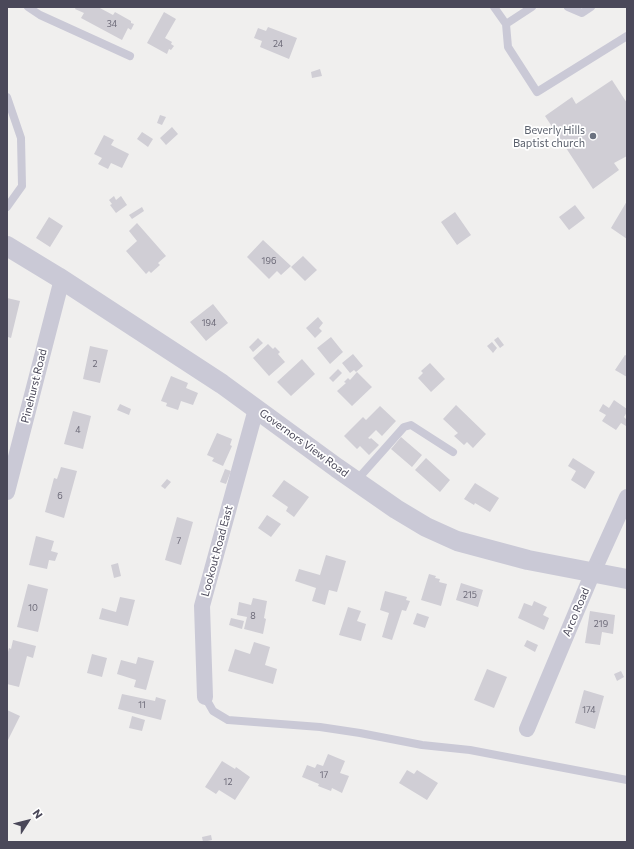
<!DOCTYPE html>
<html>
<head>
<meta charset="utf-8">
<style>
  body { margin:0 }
  #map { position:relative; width:634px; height:849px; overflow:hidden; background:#f0efee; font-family:Commissioner,sans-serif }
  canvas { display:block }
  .frame { position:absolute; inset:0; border:8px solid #4a4859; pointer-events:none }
  .north { position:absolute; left:8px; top:801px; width:40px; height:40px; -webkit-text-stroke:3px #fff; paint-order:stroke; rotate:54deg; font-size:11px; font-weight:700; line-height:16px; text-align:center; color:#4a4859 }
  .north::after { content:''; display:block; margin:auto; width:14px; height:18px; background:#4a4859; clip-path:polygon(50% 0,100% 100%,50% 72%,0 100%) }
</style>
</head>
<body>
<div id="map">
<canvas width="634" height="849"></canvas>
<div class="frame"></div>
<div class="north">N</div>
</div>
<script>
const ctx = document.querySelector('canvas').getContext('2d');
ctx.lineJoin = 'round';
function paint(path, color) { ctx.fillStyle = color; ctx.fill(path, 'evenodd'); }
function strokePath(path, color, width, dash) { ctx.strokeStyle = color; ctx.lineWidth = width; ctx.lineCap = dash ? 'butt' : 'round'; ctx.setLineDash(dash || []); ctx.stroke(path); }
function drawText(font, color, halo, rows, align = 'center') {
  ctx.font = font + ' Commissioner,sans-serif'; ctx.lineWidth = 3.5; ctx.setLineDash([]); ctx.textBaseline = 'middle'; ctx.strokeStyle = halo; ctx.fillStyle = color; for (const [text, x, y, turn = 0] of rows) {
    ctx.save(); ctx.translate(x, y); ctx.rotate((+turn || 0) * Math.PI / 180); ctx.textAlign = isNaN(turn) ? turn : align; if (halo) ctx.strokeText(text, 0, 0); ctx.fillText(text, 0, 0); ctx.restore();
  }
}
paint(new Path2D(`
  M76 7H98L113 15 115 12 131 21V23L134 24 131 30 128 28 122 40 81 18 84 13 75 9Z
  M164 12 176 19 165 38 172 42 171 44 174 46 171 50 169 49 167 54 147 43Z
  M268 27 297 38 289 59 260 47 262 41 254 38 258 28 266 31Z
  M320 69 322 76 312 78 311 72Z
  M612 80 627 103V156L614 163 619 170 593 189 545 116 572 97 576 104Z
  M160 115 166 117 162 125 157 123Z
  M172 127 178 134 166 145 160 138Z
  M142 132 153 139 148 147 137 139Z
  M104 135 114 140 111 145 129 154 122 168 111 163 108 169 98 164 102 158 94 154Z
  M114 196 116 200 121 196 127 205 116 213 110 205 112 204 109 200Z
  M627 201V239L611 228Z
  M575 205 585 218 569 230 559 217Z
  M142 207 144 211 132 219 129 215Z
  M455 212 471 235 457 245 441 222Z
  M49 217 63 226 50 247 36 238Z
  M137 223 166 256 158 263 160 265 151 273 149 271 146 274 126 251 137 241 129 231Z
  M263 240 291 266 281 275 277 271 269 279 247 257Z
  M303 256 317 270 305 281 291 267Z
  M7 298 20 301 11 338 8 337V340Z
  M213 304 228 323 206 341 190 322Z
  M318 317 323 323 319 328 322 331 315 338 306 328Z
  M331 337 343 352 330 364 317 348Z
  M498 337 504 345 500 348 494 340Z
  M258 338 263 343 253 352 249 347Z
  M492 342 497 348 493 353 487 346Z
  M268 344 273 349 275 347 280 352 278 354 285 362 269 376 253 358Z
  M90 346 108 350 100 383 83 379Z
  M353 354 363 366 356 372 354 370 350 373 342 363Z
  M625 355 627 356V377L615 370Z
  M302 359 315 374 291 396 277 382Z
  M430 363 445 379 431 392 418 378 423 373 421 371Z
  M338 369 342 373 333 382 329 378Z
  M357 372 372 387 352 406 337 391 346 383 344 382 348 378 350 380Z
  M171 376 188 383 186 388 198 393 193 405 181 401 178 410 166 406 167 403 161 401Z
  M614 400 627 409V412L624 417 627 420V424L626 426 621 423 616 430 602 421 606 415 599 411 603 404 609 408Z
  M120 404 131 409 129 415 117 410Z
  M456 405 486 434 473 448 467 442 464 445 454 436 458 433 443 419Z
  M380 406 396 421 382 436 376 430 368 438 370 439 371 438 379 445 369 455 360 446 357 449 344 436 363 417 366 420Z
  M73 411 91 416 83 449 64 444Z
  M217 433 232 439 230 445 232 446 223 466 212 461 214 458 207 455Z
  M401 437 422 455 412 467 391 449Z
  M426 458 450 480 440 492 415 470Z
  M573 458 595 472 585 489 571 480 576 471 568 466Z
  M61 467 77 471 64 518 45 512 54 478 57 479Z
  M225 469 231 471 226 484 220 482Z
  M167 479 171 482 165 489 161 486Z
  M284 480 309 497 294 517 286 511 288 507 272 496Z
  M475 483 499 498 490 512 475 503 474 505 464 499Z
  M267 515 281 524 271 537 258 528Z
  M177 517 193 522 181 565 165 560Z
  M36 536 54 541 51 551 58 553 55 561 49 560 47 569 29 565Z
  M326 555 346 561 337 592 329 590 325 605 312 601 316 588 295 581 299 569 320 575Z
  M118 563 121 576 114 578 111 565Z
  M429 574 436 576 435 578 440 579 439 582 447 584 441 606 421 600Z
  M461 583 483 590 478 607 456 600Z
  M28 584 48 589 38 632 17 627Z
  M385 591 407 597 406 600 410 601 406 611 402 610 392 640 382 637 389 613 380 610Z
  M120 597 135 600 128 626 99 619 102 608 116 612Z
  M253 598 267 601 264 618 266 619 263 634 244 629 247 617 237 615 239 602 251 605Z
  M534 601 547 607 543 615 549 618 544 630 518 618 524 603 532 606Z
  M348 607 361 611 357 621 366 624 361 641 339 635Z
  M590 611 615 615 613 634 602 632 600 645 585 643Z
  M417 613 429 617 425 628 413 624Z
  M231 618 244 621 242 629 229 625Z
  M13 640 36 646 33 658 27 656 19 687 7 684V656L9 648 11 649Z
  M527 640 538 645 535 652 524 646Z
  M254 642 270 647 265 665 277 669 273 684 228 671 235 649 250 654Z
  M92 654 107 658 102 677 87 673Z
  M138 657 154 661 146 690 134 687 136 680 117 674 121 660 136 664Z
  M487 669 507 677 494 708 474 700Z
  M621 671 624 677 617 681 614 674Z
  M584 690 604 696 595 729 575 723Z
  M122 694 155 701 156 697 166 700 161 720 118 709Z
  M7 710 20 716 7 742Z
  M132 716 145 720 142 731 129 728Z
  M328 754 345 761 340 773 349 776 342 793 332 788 331 791 318 786 319 784 302 777 307 765 315 768 317 764 323 766Z
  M222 761 235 769 236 767 250 777 235 800 219 790 216 794 205 787Z
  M407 770 414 774 417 770 438 783 427 800 399 783Z
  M211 835 212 840 203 842 202 837Z`), '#d0ced5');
strokePath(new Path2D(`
  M28 7 40 15 130 56
  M494 7 506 24 532 7
  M568 7 582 13 591 7
  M506 24 508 47 537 92 627 36
  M7 97 21 138 22 186 7 207
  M356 481 404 427 411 425 453 452
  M205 697 213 711 228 720 320 727 360 733 422 745 470 750 627 780`), '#cac9d6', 8);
strokePath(new Path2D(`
  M7 492 62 279
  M205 697 202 606 256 409
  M527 729 593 572 627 497`), '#cac9d6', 16);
strokePath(new Path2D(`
  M7 246 58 277 222 384 337 468 396 509 426 527 457 541 528 560 627 579`), '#cac9d6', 20);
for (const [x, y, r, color] of [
  [593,136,4,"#6b7280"]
]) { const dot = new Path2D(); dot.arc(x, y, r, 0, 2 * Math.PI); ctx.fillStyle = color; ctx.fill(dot); strokePath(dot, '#fff', 1.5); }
drawText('9px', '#6c6a78', null, [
  ["34",112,24],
  ["24",278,44],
  ["196",269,261],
  ["194",209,323],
  ["2",95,364],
  ["4",78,430],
  ["6",60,496],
  ["7",179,541],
  ["215",470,595],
  ["10",33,608],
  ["8",253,616],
  ["219",601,624],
  ["11",142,705],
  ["174",589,710],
  ["17",324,775],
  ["12",228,782]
]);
drawText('11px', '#5b616d', '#fff', [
  ["Beverly Hills",585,130],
  ["Baptist church",585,143]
], 'right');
drawText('11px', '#4a4859', '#fff', [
  ["Pinehurst Road",34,386,-76],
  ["Governors View Road",304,443,36],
  ["Lookout Road East",217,551,-75],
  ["Arco Road",576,612,-67]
]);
</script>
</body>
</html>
